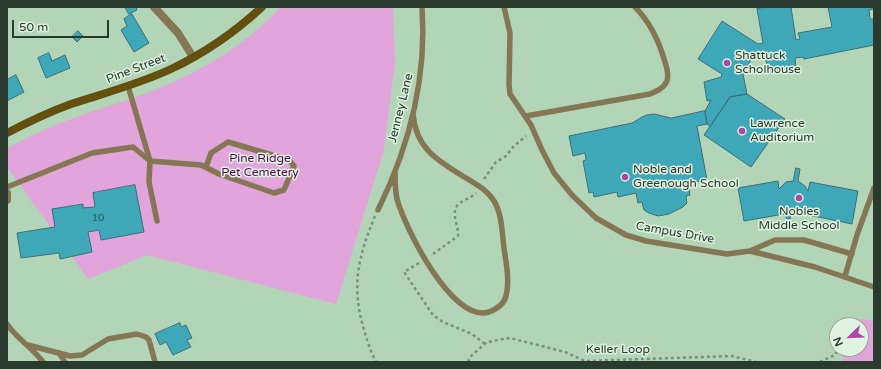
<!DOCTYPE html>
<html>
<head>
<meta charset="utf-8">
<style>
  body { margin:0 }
  #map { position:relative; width:881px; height:369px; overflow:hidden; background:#b2d5b8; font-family:"Varela Round",sans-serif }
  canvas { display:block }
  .frame { position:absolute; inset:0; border:8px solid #2b3a2e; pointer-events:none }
  .north { position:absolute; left:829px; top:317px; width:40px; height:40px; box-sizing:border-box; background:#dff1e1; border:1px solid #97a899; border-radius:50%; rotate:247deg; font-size:11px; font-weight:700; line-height:16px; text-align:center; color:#2b3a2e }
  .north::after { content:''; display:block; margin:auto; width:14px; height:18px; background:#af46a9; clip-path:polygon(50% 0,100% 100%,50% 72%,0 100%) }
  .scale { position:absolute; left:12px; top:20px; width:97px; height:18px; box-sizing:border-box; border:2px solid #2b3a2e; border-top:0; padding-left:5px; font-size:12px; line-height:14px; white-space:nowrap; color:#2b3a2e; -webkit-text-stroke:3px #dff1e1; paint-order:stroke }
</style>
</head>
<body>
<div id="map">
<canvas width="881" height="369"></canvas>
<div class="frame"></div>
<div class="north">N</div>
<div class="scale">50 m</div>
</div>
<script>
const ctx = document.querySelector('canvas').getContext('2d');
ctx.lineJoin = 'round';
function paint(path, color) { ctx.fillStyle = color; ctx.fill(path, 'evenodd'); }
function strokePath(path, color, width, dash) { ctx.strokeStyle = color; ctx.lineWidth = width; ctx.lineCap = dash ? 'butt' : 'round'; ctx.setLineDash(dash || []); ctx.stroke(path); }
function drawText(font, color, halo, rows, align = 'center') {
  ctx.font = font + ' "Varela Round",sans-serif'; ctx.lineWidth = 3; ctx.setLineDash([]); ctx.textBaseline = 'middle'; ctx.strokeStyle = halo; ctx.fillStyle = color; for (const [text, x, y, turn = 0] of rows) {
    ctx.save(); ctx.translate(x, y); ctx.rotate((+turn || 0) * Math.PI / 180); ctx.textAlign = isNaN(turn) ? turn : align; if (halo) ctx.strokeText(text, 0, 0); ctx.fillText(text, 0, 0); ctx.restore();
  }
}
paint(new Path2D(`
  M281 7H393L395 62 384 150 336 304 147 255 88 279 7 167V148C32 135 58 123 85 114 107 106 130 100 152 91 199 73 246 45 281 7Z
  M864 319 874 321V362H842L845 349H861V325H852L857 320Z`), '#e1a4db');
const building = new Path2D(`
  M125 7H136L137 10 129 14Z
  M768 7H791L796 40 800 39 798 33 832 27 828 7H874V9L869 10 870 19H874V45L804 59 803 57 795 58 796 68 769 73 765 57 752 58 743 74 747 94 730 97 710 127 707 124 705 111 711 100 707 101 704 82 721 77 722 74 698 59 722 21 758 44 763 43 757 9Z
  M132 14 149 43 134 52 121 30 127 26 124 19Z
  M78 31 83 36 77 42 72 37Z
  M49 53 52 61 65 55 70 68 46 78 38 58Z
  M16 75 24 92 7 101V80Z
  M747 94 785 119 751 167 704 135 730 97Z
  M705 111 707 124 697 126 707 180 688 183 690 195 686 196 687 203 683 207 669 214 658 216 649 213 644 210 642 202 638 203 636 193 618 197 617 192 594 197 593 192 589 193 583 161 586 160 585 153 573 156 569 136 632 123 642 117 647 115 654 114 671 118Z
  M796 168 800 169 798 181 805 186 808 191 810 182 858 191 852 224 804 214 805 206 799 210 792 211 790 219 786 218 787 210 783 207 784 214 744 221 738 188 778 181 779 189 786 182 793 181Z
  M135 185 144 232 101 240 99 230 88 232 92 252 60 259 59 253 21 258 17 233 55 227 52 209 83 204V208L95 207 93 193Z
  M180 323 181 327 186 325 192 338 187 340 191 347 173 355 166 342 160 345 155 334Z`);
paint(building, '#3fa8b8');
strokePath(building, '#3d6f78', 1);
strokePath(new Path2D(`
  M484 179 496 162 506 156 514 146 526 136
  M375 216C358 257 351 286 364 330 367 341 371 352 376 362
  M433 254 458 236C459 225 449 211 460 203 465 199 471 198 476 193
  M419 263 404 272 433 315 443 322 472 334 485 344
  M468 362 470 357 487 342 510 338 565 352 585 361 732 356 756 362
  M820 362 835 355 838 349`), '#78927d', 2.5, [3, 3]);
strokePath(new Path2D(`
  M504 7 510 33 509 85 510 94 531 125 542 150 554 173 572 195 596 218 626 235 646 241 727 254 750 251 815 267 874 287
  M128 86 150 161 149 182 157 221
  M526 116 650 94C657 91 664 88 667 81 669 75 667 68 665 62 659 41 651 23 635 7
  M395 172C395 181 395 190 397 199 405 228 452 323 489 312 497 309 504 304 506 296 510 280 506 263 504 248 502 232 502 214 494 201 487 190 476 184 466 178 438 161 416 149 413 114
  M7 187 92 153 133 147 150 161 201 165 219 174 274 193 284 190 294 166 289 160 228 142 211 153 206 167
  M378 210C409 147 427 77 422 7
  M750 251 775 240H804L852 254
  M845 276 857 235 874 188
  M7 324C17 339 32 347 43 362
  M28 345 70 356 82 355 108 339 137 334 146 337 149 340 155 362
  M59 353 65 362`), '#857753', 5.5);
strokePath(new Path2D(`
  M154 7 178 33 193 57
  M7 193V200`), '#857753', 8);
strokePath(new Path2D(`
  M7 133C28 122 49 112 71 104 105 93 139 84 171 69 205 53 235 32 262 7`), '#634f0f', 8);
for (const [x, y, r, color] of [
  [727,63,4,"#af46a9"],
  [742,131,4,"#af46a9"],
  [625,177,4,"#af46a9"],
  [799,198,4,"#af46a9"]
]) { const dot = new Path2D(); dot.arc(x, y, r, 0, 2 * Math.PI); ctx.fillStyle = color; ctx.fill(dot); strokePath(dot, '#dff1e1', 1.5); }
drawText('10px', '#305650', null, [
  ["10",98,218]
]);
drawText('12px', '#2b3a2e', '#dff1e1', [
  ["Shattuck",735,56],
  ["Scholhouse",735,70],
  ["Lawrence",750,124],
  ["Auditorium",750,138],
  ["Noble and",633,170],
  ["Greenough School",633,184],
  ["Nobles",799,212,"center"],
  ["Middle School",799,226,"center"]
], 'left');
drawText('12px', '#2b3a2e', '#dff1e1', [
  ["Pine Street",136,69,-21],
  ["Jenney Lane",401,108,-76],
  ["Campus Drive",675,233,10],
  ["Keller Loop",618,350]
]);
drawText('12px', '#500f4d', '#dff1e1', [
  ["Pine Ridge",260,159],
  ["Pet Cemetery",260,173]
]);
</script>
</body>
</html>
